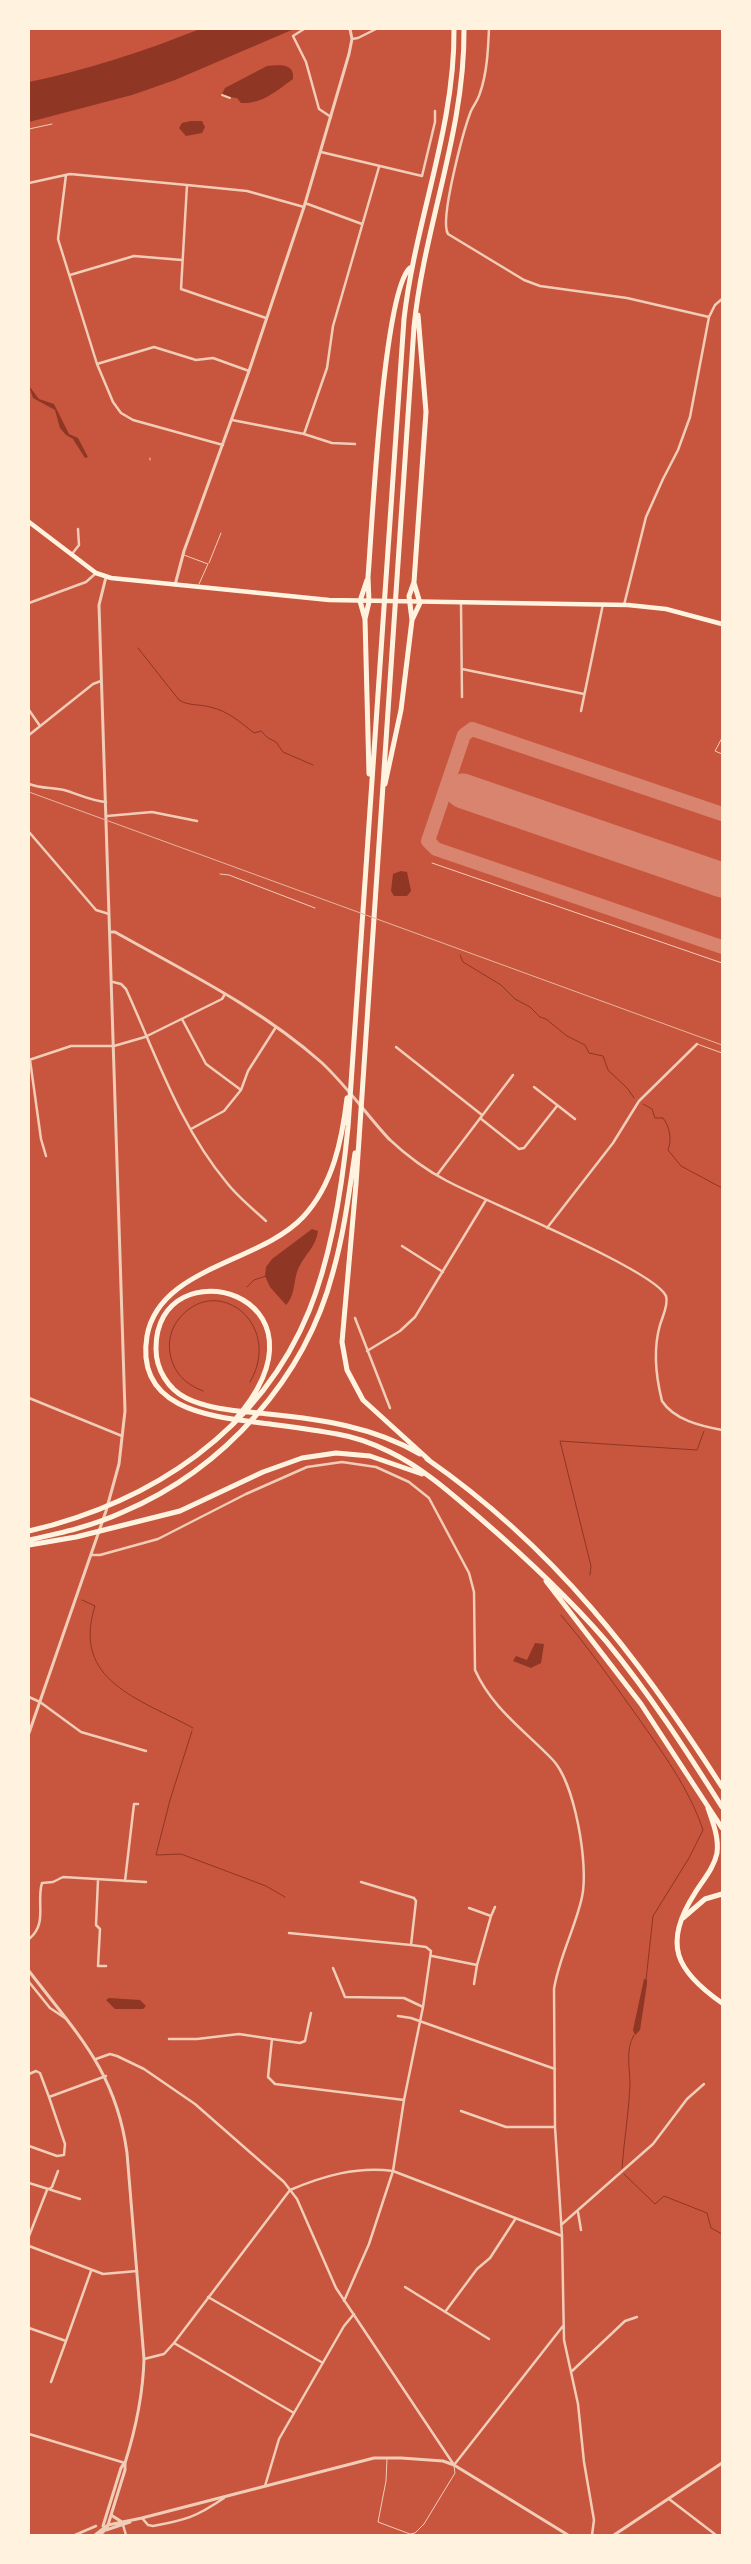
<!DOCTYPE html>
<html>
<head>
<meta charset="utf-8">
<style>
  body { margin:0 }
  #map { position:relative; width:751px; height:2564px; overflow:hidden; background:#c8553d; font-family:Barlow,sans-serif }
  canvas { display:block }
  .frame { position:absolute; inset:0; border:30px solid #fff3e0; pointer-events:none }
</style>
</head>
<body>
<div id="map">
<canvas width="751" height="2564"></canvas>
<div class="frame"></div>
</div>
<script>
const ctx = document.querySelector('canvas').getContext('2d');
ctx.lineJoin = 'round';
function paint(path, color) { ctx.fillStyle = color; ctx.fill(path, 'evenodd'); }
function strokePath(path, color, width, dash) { ctx.strokeStyle = color; ctx.lineWidth = width; ctx.lineCap = dash ? 'butt' : 'round'; ctx.setLineDash(dash || []); ctx.stroke(path); }
paint(new Path2D(`
  M200 29H294L175 80 132 95 29 122V82C87 70 145 51 200 29Z
  M267 66C279 65 295 63 293 79 276 91 263 104 241 103L237 98 221 96 225 88Z
  M191 121H202L205 127 202 133 186 136 179 128 182 123Z
  M29 386 39 399 54 404 69 434 78 438 88 457 85 458 73 439 66 435 60 428 55 410 33 398Z
  M401 871 407 872 411 891 407 896H394L391 891 393 874Z
  M312 1229 318 1231C316 1247 305 1254 299 1267 293 1279 296 1295 286 1305L270 1287 265 1276 266 1267 272 1259Z
  M535 1643 544 1644 541 1663 531 1668 513 1661 516 1656 527 1660Z
  M644 1979 647 1980V1984L640 2030 635 2035 633 2030Z
  M109 1998 140 2000 146 2006 143 2009H115L106 2000Z`), '#8f3625');
strokePath(new Path2D(`
  M138 648 179 700C188 706 200 704 210 707 228 711 240 722 254 733L261 731 268 738 276 742 283 752 313 765
  M460 955 463 962 501 985 515 999 530 1007 540 1017 546 1019 567 1036 585 1045 589 1053 603 1056 608 1070 628 1089 634 1098
  M643 1104 652 1109 655 1118H663C670 1127 672 1140 668 1150L681 1166 722 1188
  M247 1287 254 1280 266 1276
  M203 1391C185 1384 173 1372 170 1353 168 1341 171 1329 178 1320 216 1271 284 1324 250 1382
  M590 1575 591 1566 560 1441 697 1450 704 1431
  M82 1600 95 1606C71 1681 140 1699 193 1728
  M561 1615C588 1647 612 1681 637 1716 662 1752 689 1788 703 1830L689 1858 653 1916 646 1980
  M192 1731 170 1800 156 1855 181 1854 266 1886 285 1897
  M622 2168C624 2140 629 2112 630 2085 630 2068 625 2050 634 2035
  M624 2174 655 2204 664 2196 707 2213 711 2228 722 2234`), '#8f3625', 1);
strokePath(new Path2D(`
  M447 785 463 791
  M722 814 472 729 464 735 428 841 436 849 722 947`), '#d8846e', 14);
strokePath(new Path2D(`
  M463 791 722 880`), '#d8846e', 35);
strokePath(new Path2D(`
  M29 129 52 124
  M150 460V458
  M184 555 208 564 199 584
  M209 563 221 533
  M722 738 715 751 722 754
  M432 863 722 963
  M220 874 229 875 315 908
  M697 1044 722 1053
  M387 2459 386 2481 378 2522 410 2534 415 2533 424 2524 455 2473 454 2466`), '#f1ccb7', 1);
strokePath(new Path2D(`
  M222 95 230 98`), '#f1ccb7', 2);
strokePath(new Path2D(`
  M304 29 293 36 306 62 319 109 331 117
  M489 29C488 51 487 73 480 93 478 100 474 105 471 111 464 129 439 220 448 234L524 280 540 286 627 298 709 317
  M352 39 358 38 376 29
  M321 152 422 176 435 122V111
  M66 175 58 239 97 364 113 402 121 413 133 420 223 445
  M29 183 70 174 187 185 247 191 304 207
  M187 185 181 289 266 318
  M305 203 362 224
  M70 275 134 256 182 260
  M97 364 154 347 196 360 213 358 249 371
  M232 420 304 434 332 443 355 444
  M304 434 327 368 333 326 379 167
  M72 554 79 545 78 529
  M29 603 86 582 95 574
  M461 603 462 697
  M624 605 646 517 663 479 678 450 690 417 709 317 715 305 722 299
  M462 669 584 694
  M29 710 40 726
  M581 711 603 604
  M29 735 93 684 101 681
  M29 784C42 789 52 787 64 790 78 794 91 801 106 802
  M107 816 152 812 197 821
  M29 832 96 910 109 914
  M113 982 121 984 126 989C156 1055 180 1127 227 1183 238 1197 253 1209 266 1221
  M182 1019 206 1064 241 1090
  M396 1047 482 1115
  M29 1060 71 1046H114L145 1037 222 999 225 994
  M30 1060 41 1139 46 1156
  M534 1087 575 1119
  M480 1118 519 1149 524 1148 557 1106
  M191 1129 224 1111 241 1090 248 1071 276 1027
  M389 1139C407 1156 426 1170 447 1181 482 1200 655 1270 666 1296 669 1304 662 1318 660 1325 653 1349 656 1377 662 1401 674 1420 701 1426 722 1430
  M437 1175 513 1075
  M547 1228 613 1143 639 1101 697 1044
  M402 1246 443 1272
  M355 1318 390 1408
  M367 1351 400 1331 415 1317 486 1200
  M29 1398 122 1436
  M91 1555H100L158 1539 246 1494 307 1467 342 1462 376 1467 409 1482 429 1498 469 1573 474 1592 475 1670C492 1708 524 1730 552 1759 575 1782 589 1866 582 1897 575 1929 559 1957 554 1989L555 2127 562 2236 564 2340 578 2404 584 2462 594 2520 592 2535
  M29 1697 40 1702 81 1732 146 1751
  M98 1880 96 1925 100 1929 98 1966H106
  M125 1881 134 1804H138
  M361 1882 414 1898 416 1901 411 1945
  M491 1916 495 1907
  M289 1933 411 1945 426 1947 431 1951 423 2007 404 2100 393 2171 369 2244 344 2301
  M29 1939C48 1924 36 1902 42 1883L53 1882 63 1877 146 1882
  M432 1956 477 1965 491 1916 469 1908
  M333 1968 345 1997 404 1998 423 2007
  M29 1982 50 2008 65 2018
  M474 1984 477 1965
  M311 2013 305 2041 300 2043 272 2039 268 2077 275 2084 404 2100
  M398 2016 411 2018 555 2069
  M169 2039H197L239 2034 272 2039
  M96 2059 110 2054 117 2056 144 2069 195 2104 284 2182 297 2199 336 2288 454 2465 563 2326
  M29 2074 36 2071 40 2073 49 2097
  M461 2111 506 2127H555
  M29 2146 57 2156 64 2155 65 2144 49 2097 106 2076
  M29 2183 80 2199
  M49 2189 52 2187 58 2171
  M290 2190C323 2176 357 2166 393 2171L562 2236
  M578 2212 581 2230
  M561 2225 653 2144 687 2099 704 2084
  M29 2236 47 2190
  M29 2246 103 2274 137 2271
  M405 2287 489 2339
  M208 2297 323 2363
  M445 2312 477 2269 490 2258 516 2218
  M29 2328 66 2341 91 2271
  M174 2343 294 2413
  M144 2359 164 2354 174 2343 290 2190
  M571 2372 625 2321 637 2317
  M51 2382 66 2341
  M29 2434 125 2463
  M265 2486 279 2439 344 2326 354 2314
  M669 2499 716 2535
  M142 2518 148 2525 153 2526C186 2520 196 2517 224 2498
  M123 2525 126 2535
  M75 2535 96 2526`), '#f1ccb7', 2.5);
strokePath(new Path2D(`
  M175 585 184 551 249 371 304 207 349 54 352 39 350 29
  M110 932H115C186 972 260 1008 321 1062 346 1085 366 1114 389 1139
  M29 1733 106 1511 119 1464 125 1411 99 605 106 577
  M29 1971C77 2034 116 2071 127 2153L144 2359C143 2396 136 2428 125 2463V2470L107 2528 100 2535
  M111 2515 122 2522
  M103 2526 121 2468 124 2463
  M106 2530 130 2522
  M95 2535 108 2525 142 2518 374 2458H401L443 2461 454 2465 568 2535
  M614 2535 722 2463`), '#f1ccb7', 3);
strokePath(new Path2D(`
  M29 522 96 573 111 578 329 600 628 605 666 609 722 624`), '#fff3e0', 4.5);
strokePath(new Path2D(`
  M367 580 360 601 365 619 369 774
  M365 619 369 602 368 577C372 529 383 291 410 268
  M412 620 409 596 414 582 426 412 418 315
  M385 784 401 710 412 620 420 603 414 583
  M347 1098C342 1140 333 1185 303 1217 260 1263 159 1267 147 1336 134 1413 218 1417 270 1424 292 1427 315 1430 337 1434 355 1437 374 1444 390 1452 423 1468 453 1495 481 1519 525 1557 568 1597 606 1641 649 1693 686 1750 722 1807
  M234 1421C347 1292 155 1243 156 1349 156 1369 168 1389 186 1398 210 1410 241 1411 268 1414 320 1419 374 1427 420 1454
  M427 1459C554 1547 640 1659 722 1787
  M429 1460 363 1400 347 1370 342 1342 356 1184 414 327C424 226 465 131 464 29
  M29 1531C152 1502 260 1431 309 1311 332 1254 342 1189 348 1127L404 319C415 221 455 128 454 29
  M29 1540C61 1533 93 1526 123 1512 224 1469 305 1379 333 1272 344 1233 349 1193 355 1153
  M29 1545 76 1537 180 1511 263 1472 302 1458 336 1453 370 1456 422 1474
  M546 1581 641 1704 722 1828
  M708 1808C713 1823 719 1837 717 1853 714 1868 703 1880 695 1893 662 1944 676 1971 722 2003
  M683 1918 705 1899 722 1894`), '#fff3e0', 5);
strokePath(new Path2D(`
  M29 792 722 1045`), '#e9b49f', 1);
</script>
</body>
</html>
